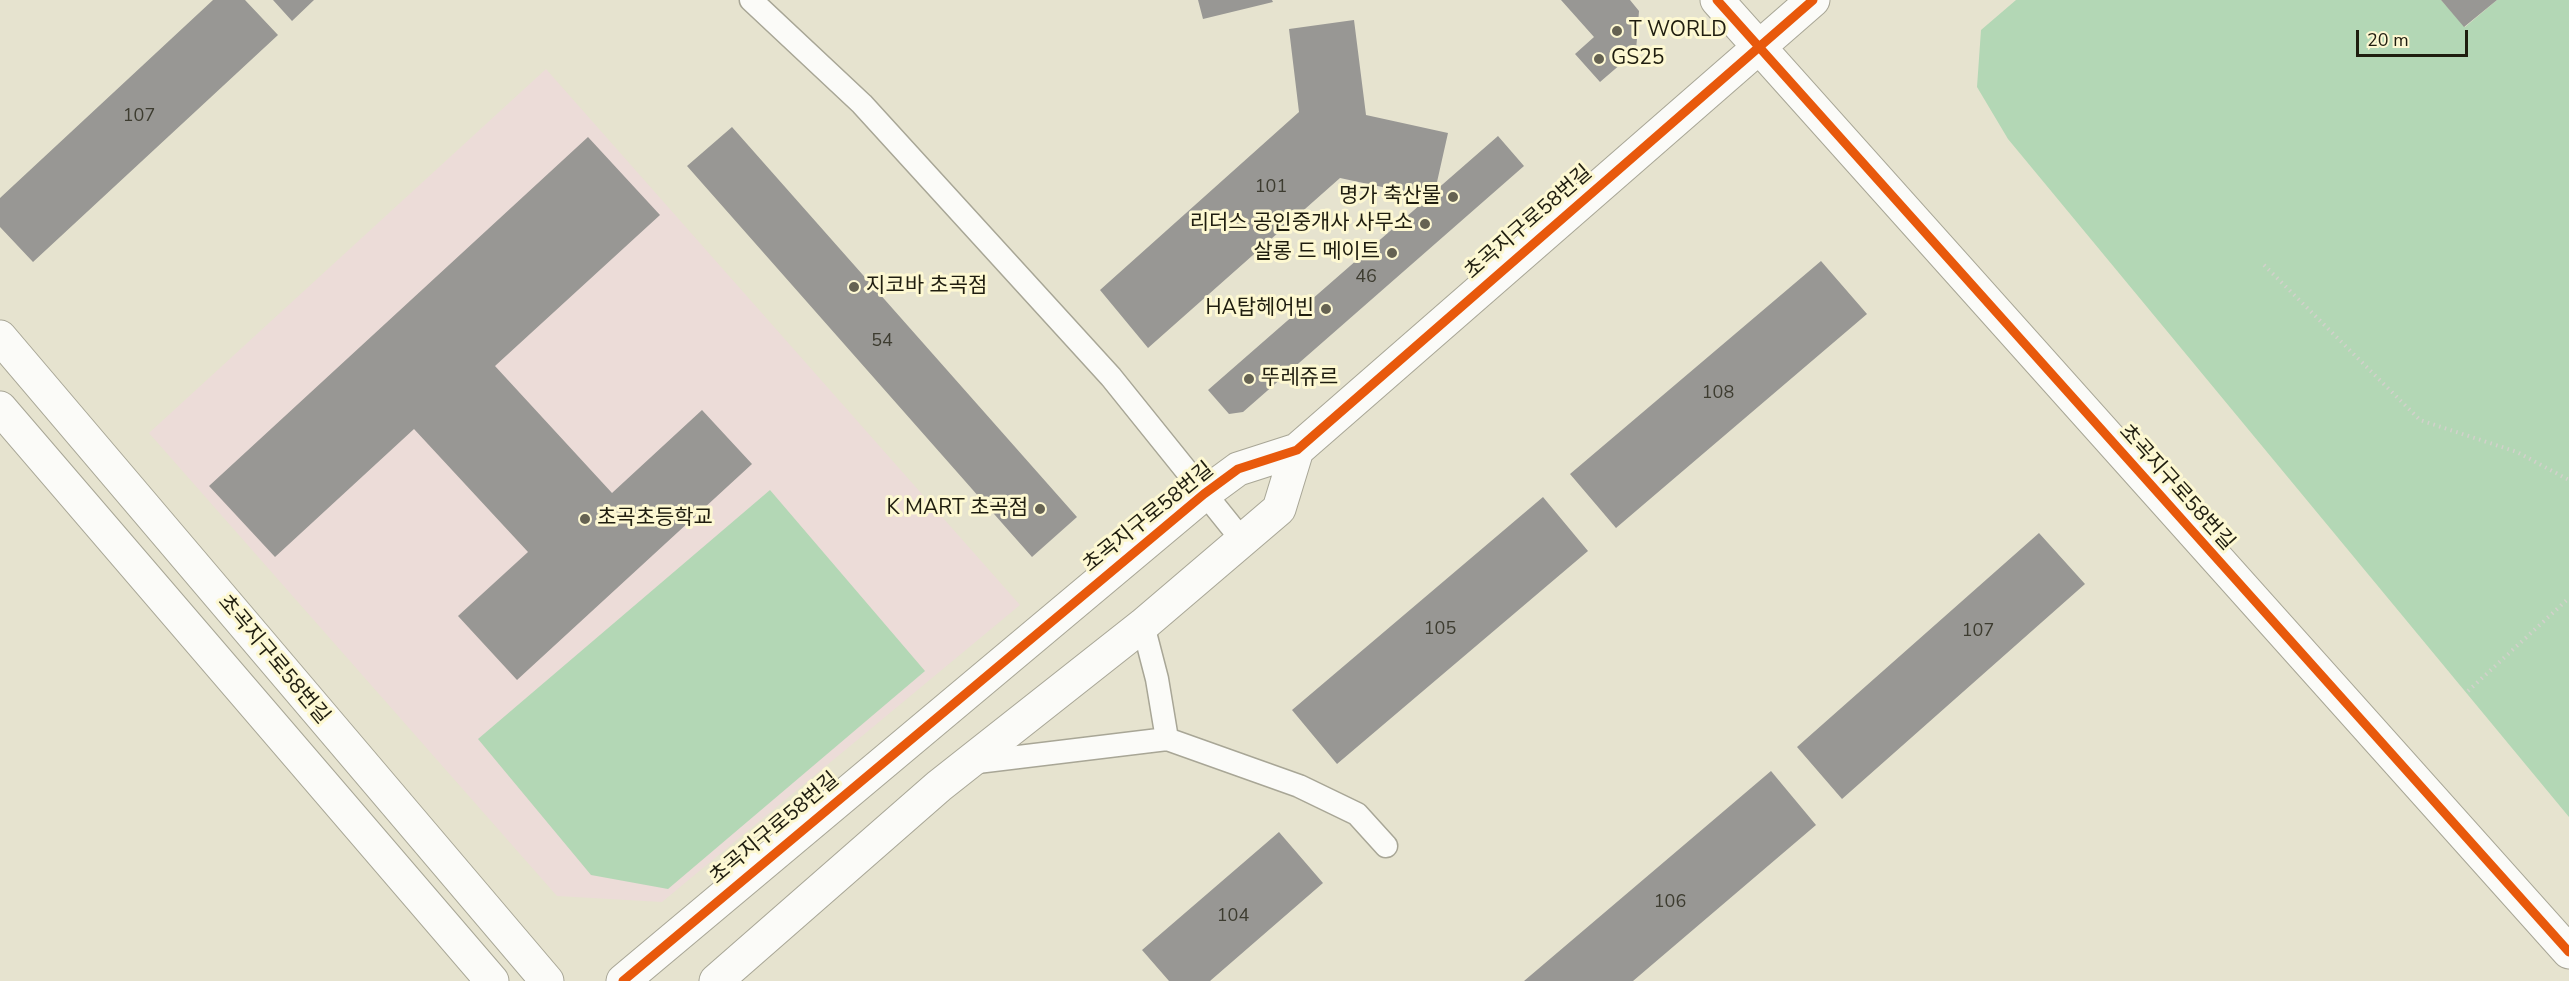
<!DOCTYPE html>
<html>
<head>
<meta charset="utf-8">
<style>
  body { margin:0 }
  #map { position:relative; width:2569px; height:981px; overflow:hidden; background:#e6e3cf; font-family:"Nunito Sans",sans-serif }
  canvas { display:block }
  .scale { position:absolute; left:2356px; top:30px; width:112px; height:27px; box-sizing:border-box; border:3px solid #1f1d0f; border-top:0; padding-left:8px; font-size:18px; line-height:21px; white-space:nowrap; color:#1f1d0f; -webkit-text-stroke:4px #fdf8d2; paint-order:stroke }
</style>
</head>
<body>
<div id="map">
<canvas width="2569" height="981"></canvas>
<div class="scale">20 m</div>
</div>
<script>
const ctx = document.querySelector('canvas').getContext('2d');
ctx.lineJoin = 'round';
function paint(path, color) { ctx.fillStyle = color; ctx.fill(path, 'evenodd'); }
function strokePath(path, color, width, dash) { ctx.strokeStyle = color; ctx.lineWidth = width; ctx.lineCap = dash ? 'butt' : 'round'; ctx.setLineDash(dash || []); ctx.stroke(path); }
function drawText(font, color, halo, rows, align = 'center') {
  ctx.font = font + ' "Nunito Sans","Noto Sans KR",sans-serif'; ctx.lineWidth = 6; ctx.setLineDash([]); ctx.textBaseline = 'middle'; ctx.strokeStyle = halo; ctx.fillStyle = color; for (const [text, x, y, turn = 0] of rows) {
    ctx.save(); ctx.translate(x, y); ctx.rotate((+turn || 0) * Math.PI / 180); ctx.textAlign = isNaN(turn) ? turn : align; if (halo) ctx.strokeText(text, 0, 0); ctx.fillText(text, 0, 0); ctx.restore();
  }
}
paint(new Path2D(`
  M546 69 1020 605 662 902 557 896 149 433Z`), '#ecdcd8');
paint(new Path2D(`
  M2016 0H2441L2465 27 2497 0H2569V817L2008 139 1977 87 1981 30Z
  M770 490 925 671 668 889 591 875 478 739Z`), '#b3d7b5');
paint(new Path2D(`
  M213 0H245L278 35 33 262 0 227V198Z
  M273 0H314L292 21Z
  M1198 0H1272L1273 2 1203 19Z
  M1561 0H1630L1639 11 1636 51 1600 82 1575 54 1594 37Z
  M2441 0H2497L2464 27Z
  M1354 20 1366 115 1448 133 1435 191 1498 136 1524 166 1243 412 1229 414 1208 390 1429 197 1340 178 1148 348 1100 290 1299 112 1289 29Z
  M732 127 1077 517 1032 557 687 166Z
  M588 137 660 215 495 366 612 493 702 410 752 464 517 680 458 616 528 552 414 429 275 557 209 486Z
  M1821 261 1867 314 1616 528 1570 474Z
  M1543 497 1588 551 1337 764 1292 710Z
  M2039 533 2085 584 1842 799 1797 747Z
  M1771 771 1816 825 1633 981H1524Z
  M1279 832 1323 883 1210 981H1169L1142 950Z`), '#989794');
const lane = new Path2D(`
  M751 0 862 104 1111 377 1243 541
  M1143 625 1157 679 1167 739
  M969 763 1167 739 1299 786 1357 814 1386 846`);
const secondary = new Path2D(`
  M1717 0 2569 952
  M0 337 547 981
  M0 408 492 981
  M623 981 1204 494 1238 469 1297 450 1813 0
  M716 981 939 786 1143 625 1279 509 1297 450`);
strokePath(lane, '#a8a696', 25);
strokePath(secondary, '#a8a696', 35);
strokePath(new Path2D(`
  M2264 265 2420 420 2517 452 2569 480
  M2468 691 2569 598`), '#d2d1cb', 4, [1.5, 4.5]);
strokePath(lane, '#fbfbf8', 22);
strokePath(secondary, '#fbfbf8', 33);
strokePath(new Path2D(`
  M1717 0 2569 952
  M623 981 1204 494 1238 469 1297 450 1813 0`), '#e8590c', 9);
for (const [x, y, r, color] of [
  [1617,31,6,"#656252"],
  [1599,59,6,"#656252"],
  [1453,197,6,"#656252"],
  [1425,224,6,"#656252"],
  [1392,253,6,"#656252"],
  [854,287,6,"#656252"],
  [1326,309,6,"#656252"],
  [1249,379,6,"#656252"],
  [1040,509,6,"#656252"],
  [585,519,6,"#656252"]
]) { const dot = new Path2D(); dot.arc(x, y, r, 0, 2 * Math.PI); ctx.fillStyle = color; ctx.fill(dot); strokePath(dot, '#fdf8d2', 2); }
drawText('18px', '#3d3c30', null, [
  ["107",139,117],
  ["101",1271,188],
  ["46",1366,278],
  ["54",882,342],
  ["108",1718,394],
  ["105",1440,630],
  ["107",1978,632],
  ["106",1670,903],
  ["104",1233,917]
]);
drawText('21px', '#1f1d0f', '#fdf8d2', [
  ["T WORLD",1629,31],
  ["GS25",1611,59],
  ["명가 축산물",1441,197,"right"],
  ["리더스 공인중개사 사무소",1413,224,"right"],
  ["살롱 드 메이트",1380,253,"right"],
  ["지코바 초곡점",866,287],
  ["HA탑헤어빈",1314,309,"right"],
  ["뚜레쥬르",1261,379],
  ["K MART 초곡점",1028,509,"right"],
  ["초곡초등학교",597,519]
], 'left');
drawText('21px', '#1f1d0f', '#fdf8d2', [
  ["초곡지구로58번길",1529,223,-41],
  ["초곡지구로58번길",2176,488,48],
  ["초곡지구로58번길",1149,518,-39],
  ["초곡지구로58번길",273,660,50],
  ["초곡지구로58번길",775,829,-40]
]);
</script>
</body>
</html>
